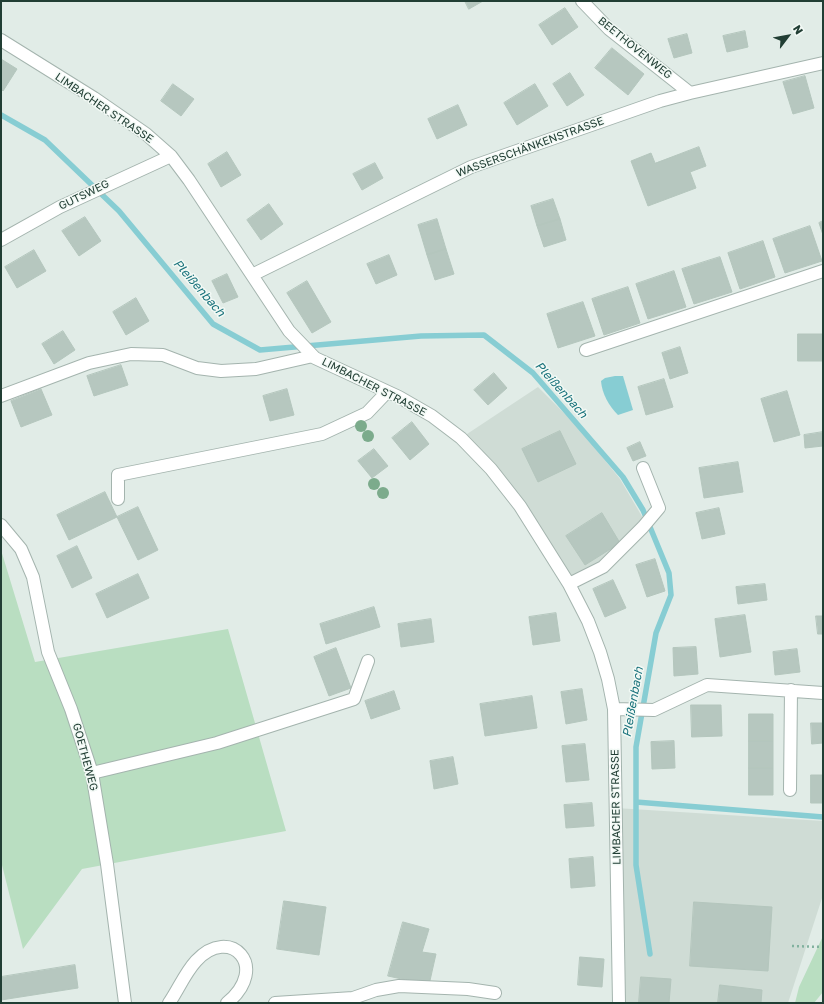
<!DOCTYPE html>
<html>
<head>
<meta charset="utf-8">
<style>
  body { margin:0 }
  #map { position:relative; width:824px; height:1004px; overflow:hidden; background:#e1ece7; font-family:"Golos Text",sans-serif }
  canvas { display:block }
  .frame { position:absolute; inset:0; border:2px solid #213e34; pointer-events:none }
  .north { position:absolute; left:768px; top:16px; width:40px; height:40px; -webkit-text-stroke:3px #f2f9f5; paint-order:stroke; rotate:58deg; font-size:11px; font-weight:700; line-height:16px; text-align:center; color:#213e34 }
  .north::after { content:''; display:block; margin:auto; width:14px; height:18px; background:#213e34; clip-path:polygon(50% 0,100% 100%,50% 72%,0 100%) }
</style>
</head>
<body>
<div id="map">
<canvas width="824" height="1004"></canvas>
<div class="frame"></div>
<div class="north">N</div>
</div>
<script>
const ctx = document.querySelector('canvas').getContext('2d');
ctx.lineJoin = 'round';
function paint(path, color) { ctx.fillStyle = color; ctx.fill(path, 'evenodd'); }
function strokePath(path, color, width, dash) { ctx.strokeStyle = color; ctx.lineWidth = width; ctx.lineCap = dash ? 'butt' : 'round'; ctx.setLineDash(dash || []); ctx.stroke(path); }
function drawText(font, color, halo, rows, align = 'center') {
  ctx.font = font + ' "Golos Text",sans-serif'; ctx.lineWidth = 3; ctx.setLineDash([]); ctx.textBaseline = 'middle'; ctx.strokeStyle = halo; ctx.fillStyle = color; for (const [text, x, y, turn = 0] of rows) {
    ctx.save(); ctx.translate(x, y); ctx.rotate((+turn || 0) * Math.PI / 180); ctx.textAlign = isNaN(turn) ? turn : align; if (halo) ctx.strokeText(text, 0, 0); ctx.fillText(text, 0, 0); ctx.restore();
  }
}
paint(new Path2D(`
  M538 387 579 428 620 479 647 525 639 535 569 584 520 506 461 438Z
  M616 808 823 821V895L788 1003H619Z`), '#cfdcd5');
paint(new Path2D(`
  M1 550 35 662 228 629 286 831 82 869 23 949 1 861Z
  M823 936V992L814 1003H795L799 987Z`), '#b9dec1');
paint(new Path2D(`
  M615 376H623L633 410 618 415C609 406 602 394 601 381L605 378Z`), '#87cdd3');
strokePath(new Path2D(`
  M1 115 45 140 119 211 213 324 260 350 421 336 484 335 533 373 623 477 643 510 669 573 671 595 656 633 636 747V865L650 954
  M636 802 823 817`), '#87cdd3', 5.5);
const building = new Path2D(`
  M465 1H483L469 9Z
  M565 8 578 27 552 45 539 25Z
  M745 31 748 47 727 52 723 36Z
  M687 34 692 53 674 58 668 39Z
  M612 48 644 74 628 95 595 68Z
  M1 59 17 69 3 91 1 89Z
  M570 73 584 95 567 106 553 84Z
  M805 76 814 108 793 114 783 82Z
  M173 84 194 99 181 116 161 101Z
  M535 84 548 106 517 125 504 103Z
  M458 105 467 125 437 139 428 119Z
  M699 147 706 166 690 172 696 188 648 206 631 161 651 153 655 163Z
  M227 152 241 175 221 187 208 164Z
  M375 163 383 178 362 190 353 174Z
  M553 199 560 219 537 226 531 206Z
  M269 204 283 224 261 240 247 220Z
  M85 217 101 241 79 256 62 231Z
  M437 219 446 249 427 255 418 225Z
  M560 219 566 240 544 247 537 226Z
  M823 221V235L819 223Z
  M810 226 822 261 785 273 773 239Z
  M763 241 775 277 740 289 728 253Z
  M446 249 454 274 435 280 427 255Z
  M34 250 46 271 17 288 5 267Z
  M389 255 397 275 376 284 367 264Z
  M720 257 732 292 694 304 682 269Z
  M674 271 686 307 648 319 636 284Z
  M227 274 238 297 223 303 212 281Z
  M307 281 331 322 312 333 287 293Z
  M628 287 640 323 604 335 592 299Z
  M136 298 149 321 126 335 113 312Z
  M583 302 595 336 558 348 547 314Z
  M63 331 75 350 54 364 42 344Z
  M798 334H823V361H798Z
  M680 347 688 373 670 379 662 353Z
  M121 365 128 385 94 396 87 376Z
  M494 373 507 388 488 405 474 390Z
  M664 379 673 407 646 415 638 387Z
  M41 389 52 415 21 427 11 401Z
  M287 389 294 415 270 421 263 396Z
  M787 391 800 435 774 442 761 399Z
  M412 422 429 444 410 460 392 438Z
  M560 431 576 464 538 482 522 449Z
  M823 432V446L805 448 804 435Z
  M640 442 646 456 633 461 627 448Z
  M374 449 388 466 372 478 358 461Z
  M738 462 743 492 704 498 699 468Z
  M105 492 117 517 69 540 57 515Z
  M138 507 158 550 138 560 117 517Z
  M719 508 725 534 702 539 696 513Z
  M602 513 620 543 585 565 566 536Z
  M77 546 92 578 72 588 57 556Z
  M655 559 665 591 647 597 636 565Z
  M138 574 149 598 107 618 96 594Z
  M613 580 626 608 605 617 593 589Z
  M765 584 767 600 738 604 736 587Z
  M374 607 380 627 326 644 320 624Z
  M556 613 560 641 533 645 529 617Z
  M745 615 751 652 720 657 715 619Z
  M816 616H823V634H818Z
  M431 619 434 642 401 647 398 624Z
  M696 647 698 674 674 676 673 648Z
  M336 648 351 688 329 696 314 657Z
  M797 649 800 672 775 675 773 652Z
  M582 689 587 720 566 724 561 692Z
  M394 691 400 709 371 719 365 701Z
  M532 696 537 728 485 736 480 704Z
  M691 705H721L722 736 692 737Z
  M749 714H773V741H749Z
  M811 723H823V743L812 744Z
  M674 741 675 768 652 769 651 742Z
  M749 741H773V768H749Z
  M585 744 589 780 566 782 562 746Z
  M453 757 458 784 434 789 430 761Z
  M749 768H773V795H749Z
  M811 775H823V803H811Z
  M592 803 594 826 566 828 564 805Z
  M593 857 595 886 571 888 569 859Z
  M284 901 326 907 319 955 277 949Z
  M694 902 772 907 768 971 690 966Z
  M403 922 429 929 422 952 436 954 429 985 388 976Z
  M580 957 604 959 602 987 578 985Z
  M75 965 78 988 1 1000V977Z
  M641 977 671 979 669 1003H639Z
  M720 985 762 990 761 1003H718Z`);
paint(building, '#b6c7bf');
strokePath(building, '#b4c6bd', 1);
const minor = new Path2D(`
  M582 1 609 29 690 93
  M1 40 94 98 146 134 171 156 189 180 289 331 315 358 399 397 432 416 461 438 491 469 520 506 569 584 588 621 600 652 608 679 614 709 619 1003
  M1 240 60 207 171 156
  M252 275 471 167 660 101 690 93 823 63
  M586 350 823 271
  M1 396 89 363 131 354 163 355 197 368 221 371 256 369 313 356
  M118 499V475L322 434 367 413 387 392
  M1 525 21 549 33 577 48 652 71 709 92 773 107 864 125 1003
  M569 584 603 567 643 527 659 508 643 468
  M614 709 654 710 707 685 823 693
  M92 773 217 743 354 699 368 661
  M790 790 791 690
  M169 1003C178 990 185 973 196 961 230 924 271 967 227 1003
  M275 1003 353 998 376 990 399 986 468 989 495 993`);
strokePath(minor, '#a4b4ae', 14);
strokePath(new Path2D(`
  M792 946 823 947`), '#81b19e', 2.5, [2, 3]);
strokePath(minor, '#fff', 12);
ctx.fillStyle = '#7cab8c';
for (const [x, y] of [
  [361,426],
  [368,436],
  [374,484],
  [383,493]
]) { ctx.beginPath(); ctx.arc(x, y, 6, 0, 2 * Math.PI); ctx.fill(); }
drawText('11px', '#213e34', '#f2f9f5', [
  ["BEETHOVENWEG",635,48,39],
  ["LIMBACHER STRASSE",104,108,34],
  ["WASSERSCHÄNKENSTRASSE",530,147,-20],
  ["GUTSWEG",84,195,-26],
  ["LIMBACHER STRASSE",374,387,27],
  ["GOETHEWEG",85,757,75],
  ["LIMBACHER STRASSE",616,807,-91]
]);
drawText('italic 12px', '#19727b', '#f2f9f5', [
  ["Pleißenbach",199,288,49],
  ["Pleißenbach",561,390,48],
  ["Pleißenbach",633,702,-80]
]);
</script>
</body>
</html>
